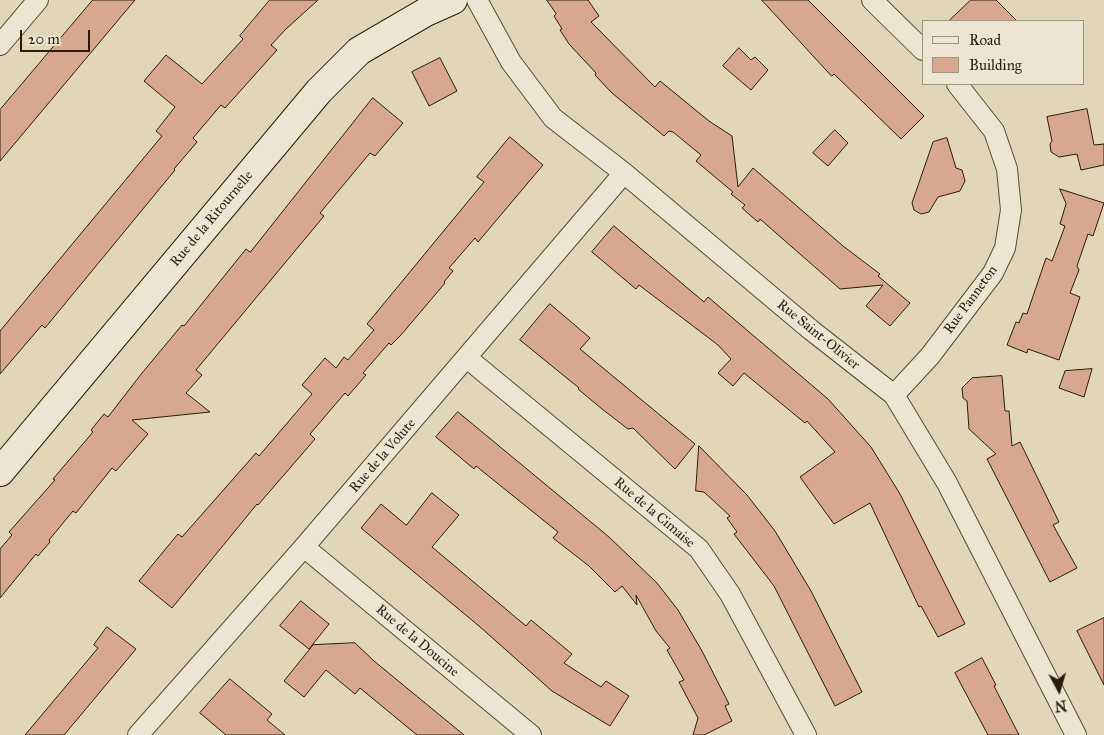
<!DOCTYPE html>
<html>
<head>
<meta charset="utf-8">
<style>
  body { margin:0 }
  #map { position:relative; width:1104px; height:735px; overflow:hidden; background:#e1d7b8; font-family:"IM FELL Great Primer",serif }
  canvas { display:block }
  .legend { position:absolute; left:922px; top:20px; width:162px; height:65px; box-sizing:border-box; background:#ece5d1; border:1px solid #9e9482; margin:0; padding:6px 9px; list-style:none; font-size:15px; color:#2a1b0b }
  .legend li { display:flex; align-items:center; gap:10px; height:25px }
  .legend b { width:25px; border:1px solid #9e9482 }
  .north { position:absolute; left:1034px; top:665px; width:50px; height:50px; -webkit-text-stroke:4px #ece5d1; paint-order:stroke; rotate:174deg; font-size:14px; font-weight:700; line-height:20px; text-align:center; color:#2a1b0b }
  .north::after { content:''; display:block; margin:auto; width:18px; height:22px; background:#2a1b0b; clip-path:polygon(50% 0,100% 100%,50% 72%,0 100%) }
  .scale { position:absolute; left:20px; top:30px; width:70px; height:22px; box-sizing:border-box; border:2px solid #2a1b0b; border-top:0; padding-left:6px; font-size:15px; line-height:18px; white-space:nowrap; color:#2a1b0b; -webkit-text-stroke:4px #ece5d1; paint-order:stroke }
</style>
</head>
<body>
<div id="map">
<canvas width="1104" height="735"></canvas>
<ul class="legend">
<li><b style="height:6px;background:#ece5d1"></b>Road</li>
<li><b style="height:14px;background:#d7a88e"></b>Building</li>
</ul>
<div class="north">N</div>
<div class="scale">20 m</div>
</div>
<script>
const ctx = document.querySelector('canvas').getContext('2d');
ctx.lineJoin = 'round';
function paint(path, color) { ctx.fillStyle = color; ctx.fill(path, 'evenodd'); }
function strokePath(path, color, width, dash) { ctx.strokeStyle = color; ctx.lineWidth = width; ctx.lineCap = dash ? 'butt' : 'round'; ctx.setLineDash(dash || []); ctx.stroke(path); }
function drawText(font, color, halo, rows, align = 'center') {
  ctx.font = font + ' "IM FELL Great Primer",serif'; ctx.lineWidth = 4; ctx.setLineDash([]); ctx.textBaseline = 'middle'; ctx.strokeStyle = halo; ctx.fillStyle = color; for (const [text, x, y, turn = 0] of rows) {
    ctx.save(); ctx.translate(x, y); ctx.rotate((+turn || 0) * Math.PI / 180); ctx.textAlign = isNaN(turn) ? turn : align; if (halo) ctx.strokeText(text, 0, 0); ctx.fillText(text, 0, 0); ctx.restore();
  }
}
const building = new Path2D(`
  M93 0H135L0 161V110Z
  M270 0H318L286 29 271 45 277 50 225 108 221 105 193 138 197 142 174 169 175 170 45 328 42 325 0 374V331L162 136 156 131 175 107 144 81 166 55 202 84 243 39 240 36Z
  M547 0H588L599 16 591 22 655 87 660 81 709 121 732 136 738 187 753 168 843 246 880 274 878 276 910 303 890 326 866 306 883 285 840 289 760 219 758 222 742 208 745 205 731 194 733 192 696 161 701 155 673 132 669 131 664 136 612 93 595 75 596 73 569 44 560 30 562 29 554 16 556 14Z
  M762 0H808L924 116 901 139 834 74 832 76Z
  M971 0H996L1017 21H949Z
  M739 48 751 60 755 57 768 70 751 90 723 66Z
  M440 58 457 91 429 106 412 72Z
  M373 98 403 123 375 156 370 153 320 213 324 216 196 370 202 375 186 393 210 412 132 420 148 434 116 471 112 468 76 513 73 511 49 540 50 542 38 556 36 554 0 598V549L12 535 9 532 55 480 53 479 93 432 91 430 104 414 108 417 142 373 182 325 184 326 246 249 250 252Z
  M1087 109 1094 145 1104 144V165L1081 170 1077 154 1059 157 1051 152 1050 144 1052 141 1047 117Z
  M835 130 848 143 828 166 813 153Z
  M510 137 543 165 478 242 475 238 449 268 453 271 444 282 445 283 401 335 391 345 389 343 363 373 366 375 348 396 345 393 310 434 315 439 258 505 257 504 172 608 139 581 178 534 182 537 256 453 259 456 312 394 302 385 325 358 336 368 344 357 348 360 374 330 367 324 484 182 477 177Z
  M947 138 956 168 962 170 965 181 960 191 938 197 929 212 921 214 914 210 912 203 933 142Z
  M1060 189 1104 203 1093 236 1088 234 1077 266 1079 270 1070 293 1080 297 1059 360 1028 349 1027 353 1007 345 1016 322 1019 323 1023 313 1027 314 1046 258 1052 261 1065 226 1060 224 1066 204Z
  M614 226 704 302 708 297 828 399 871 447 900 494 965 624 938 637 921 606 919 607 870 503 834 524 800 477 835 452 807 421 805 423 744 373 733 386 718 373 731 359 718 345 639 285 636 289 592 252Z
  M550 304 590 338 580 349 695 444 675 469 633 428 628 429 602 409 578 389 579 388 520 340Z
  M1092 369 1084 397 1059 388 1065 371Z
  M1002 376 1005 411H1009L1012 446 1020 442 1059 522 1053 525 1077 568 1050 582 987 459 996 454 969 429 967 401 963 398 962 388 972 378Z
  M458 412 609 537 657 583 678 610 702 651 729 704 725 706 732 721 704 735H693L698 718 679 682 684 680 667 650 670 648 656 631 636 595 637 605 622 586 615 592 589 566 553 538 558 532 476 466 474 469 436 437Z
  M699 446 747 495 775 531 811 591 862 692 835 706 774 586 734 534 737 532 727 518 730 516 704 492 696 491Z
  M432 493 459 515 432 547 526 626 531 620 572 654 564 663 601 687 606 681 629 696 610 726 552 691 479 626 361 528 381 504 406 525Z
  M301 601 329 624 309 649 280 626Z
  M1104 618V685L1077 631Z
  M107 627 136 649 64 735H25L98 648 94 645Z
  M355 643 374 661 464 735H417L360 688 355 694 326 670 304 697 284 681 313 645Z
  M982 658 996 685 994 686 1019 735H988L955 673Z
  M230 679 272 714 267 720 285 735H226L200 713Z`);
paint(building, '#d7a88e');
strokePath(building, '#2a1b0b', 1);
const street = new Path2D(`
  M477 0 511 62 553 118 624 173 811 330 894 395 947 483 1076 735
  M872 0 923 50
  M0 45 38 0
  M467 358 699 549 730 594 806 735
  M894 395 930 356 993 273 1005 248 1011 210 1007 169 994 131 957 84
  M304 547 531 735
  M138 735 304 547 624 173`);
const secondary = new Path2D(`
  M0 472 319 91 359 51 426 12 453 0`);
strokePath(street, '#584a36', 22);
strokePath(secondary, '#2a1b0b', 30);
strokePath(street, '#ece5d1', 20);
strokePath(secondary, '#ece5d1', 28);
drawText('14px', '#2a1b0b', '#ece5d1', [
  ["Rue de la Ritournelle",212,219,-50],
  ["Rue Panneton",971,300,-54],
  ["Rue Saint-Olivier",818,335,39],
  ["Rue de la Volute",383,456,-49],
  ["Rue de la Cimaise",654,513,40],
  ["Rue de la Doucine",417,641,40]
]);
</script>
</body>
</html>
